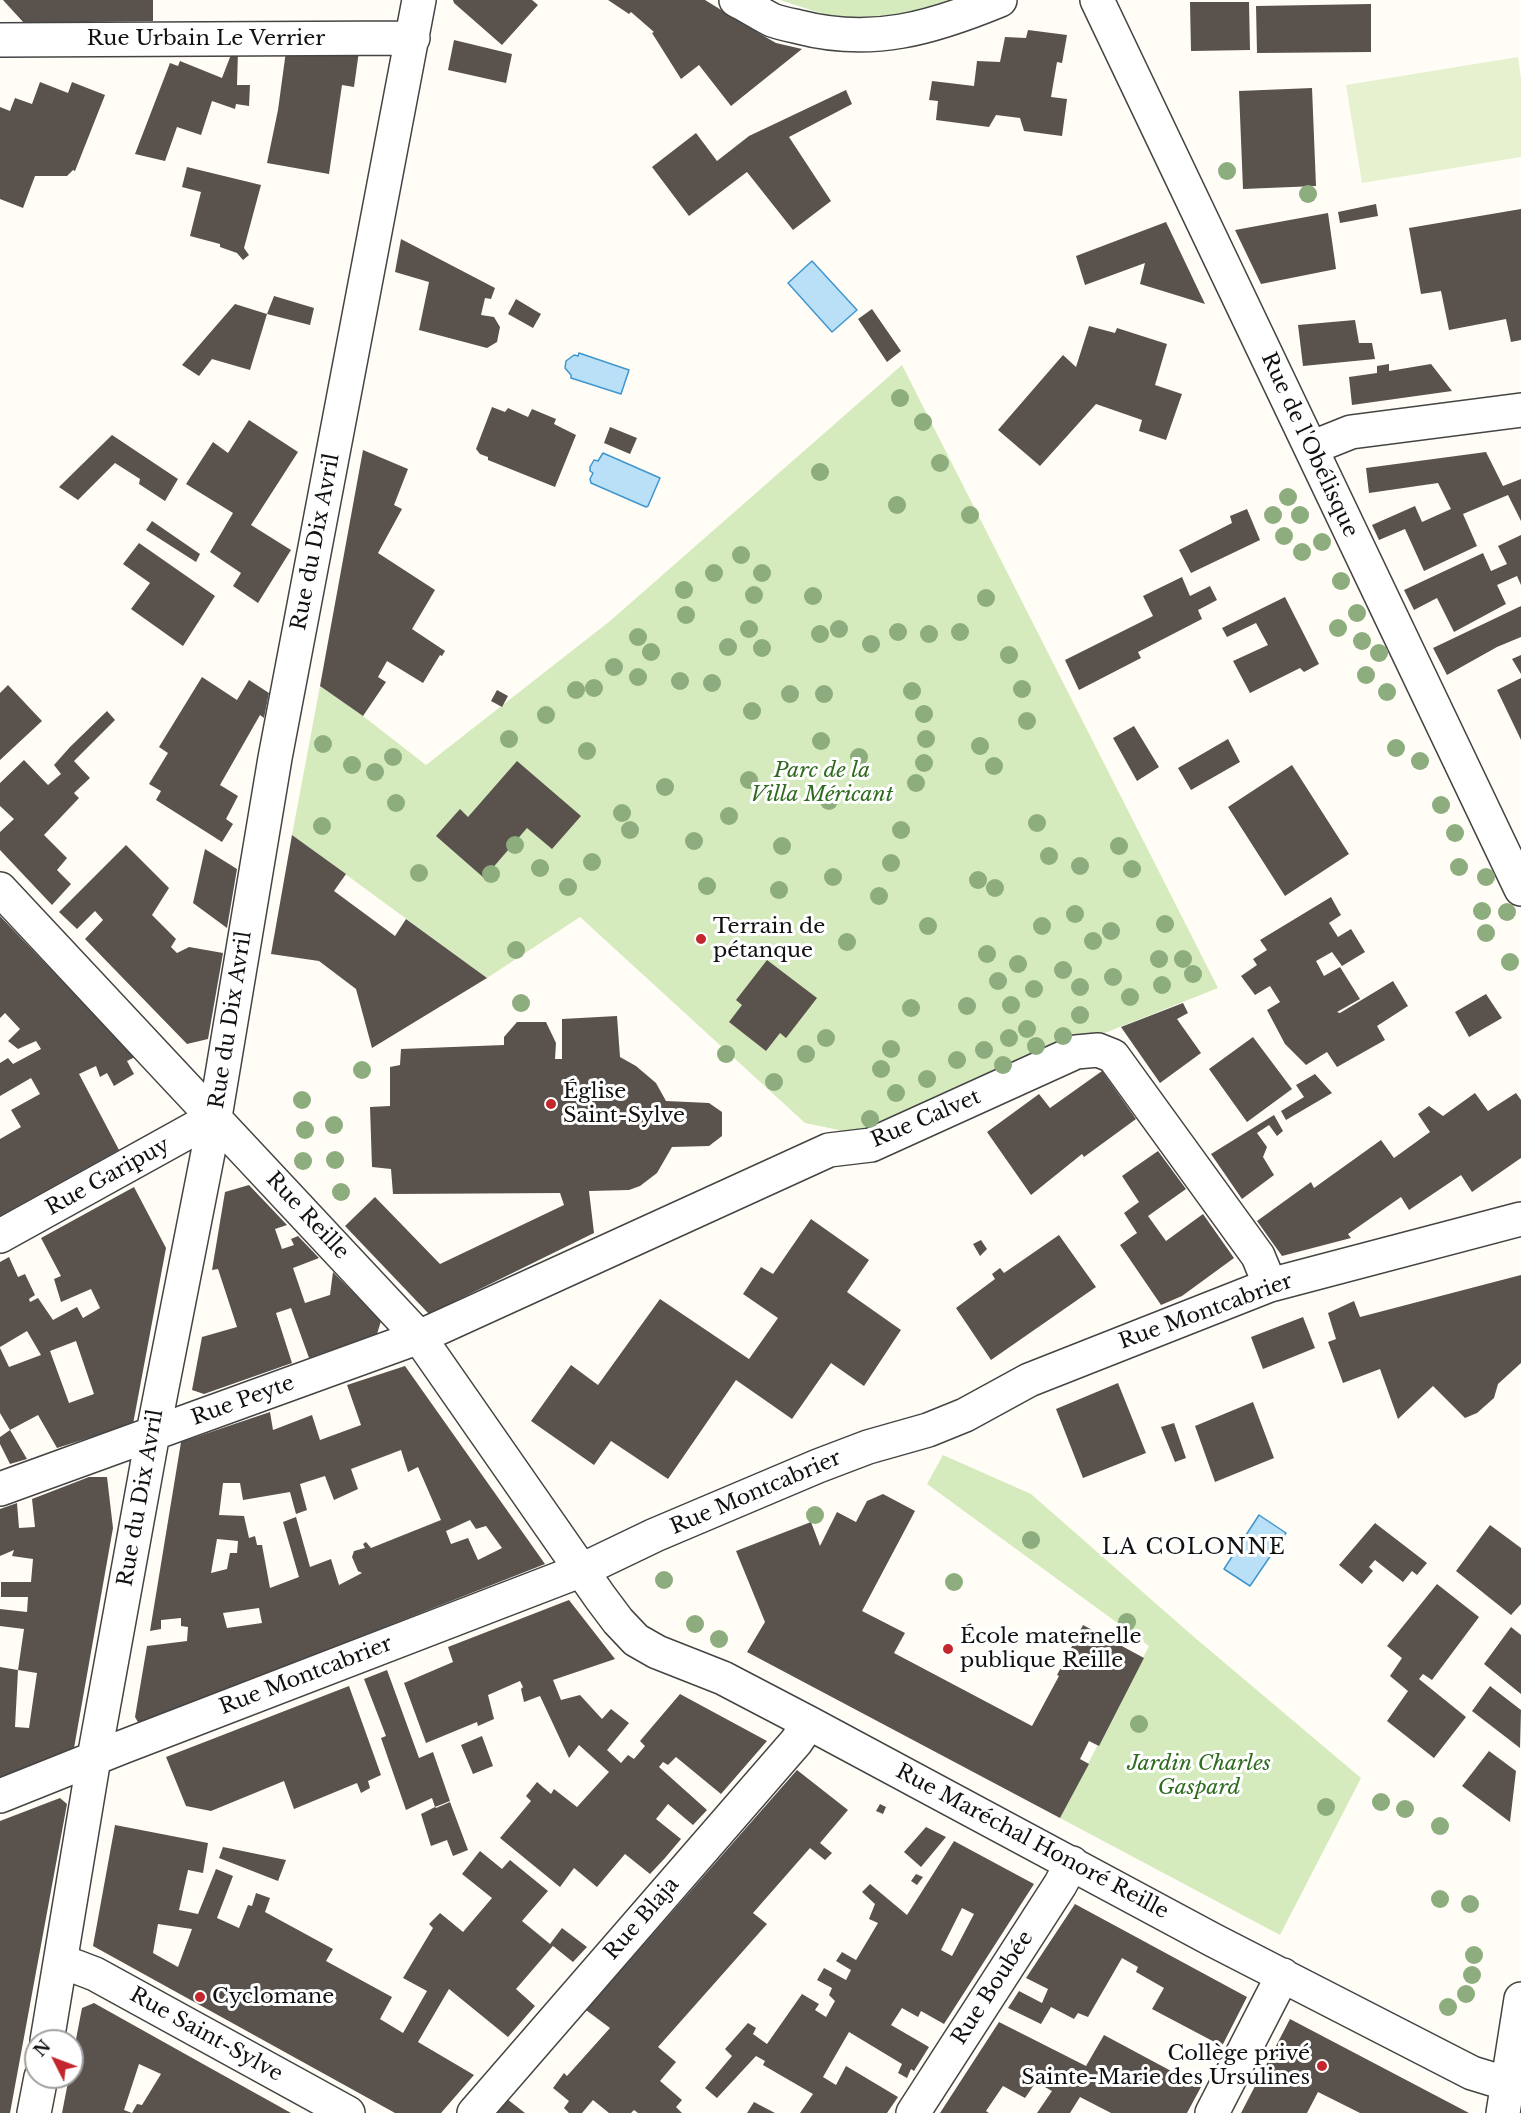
<!DOCTYPE html>
<html>
<head>
<meta charset="utf-8">
<style>
  body { margin:0 }
  #map { position:relative; width:1521px; height:2113px; overflow:hidden; background:#fffdf5; font-family:"Libre Baskerville",serif }
  canvas { display:block }
  .north { position:absolute; left:24px; top:2029px; width:60px; height:60px; box-sizing:border-box; background:#fff; border:2px solid #a0a0a0; border-radius:50%; rotate:312deg; font-size:16px; font-weight:700; line-height:24px; text-align:center; color:#111 }
  .north::after { content:''; display:block; margin:auto; width:21px; height:27px; background:#c4262e; clip-path:polygon(50% 0,100% 100%,50% 72%,0 100%) }
</style>
</head>
<body>
<div id="map">
<canvas width="1521" height="2113"></canvas>
<div class="north">N</div>
</div>
<script>
const ctx = document.querySelector('canvas').getContext('2d');
ctx.lineJoin = 'round';
function paint(path, color) { ctx.fillStyle = color; ctx.fill(path, 'evenodd'); }
function strokePath(path, color, width, dash) { ctx.strokeStyle = color; ctx.lineWidth = width; ctx.lineCap = dash ? 'butt' : 'round'; ctx.setLineDash(dash || []); ctx.stroke(path); }
function drawText(font, color, halo, rows, align = 'center') {
  ctx.font = font + ' "Libre Baskerville",serif'; ctx.lineWidth = 6; ctx.setLineDash([]); ctx.textBaseline = 'middle'; ctx.strokeStyle = halo; ctx.fillStyle = color; for (const [text, x, y, turn = 0] of rows) {
    ctx.save(); ctx.translate(x, y); ctx.rotate((+turn || 0) * Math.PI / 180); ctx.textAlign = isNaN(turn) ? turn : align; if (halo) ctx.strokeText(text, 0, 0); ctx.fillText(text, 0, 0); ctx.restore();
  }
}
paint(new Path2D(`
  M780 0H953L905 18 848 22Z
  M902 365 1218 988 853 1133 805 1123 580 917 487 978 292 835 320 686 363 716 426 765 610 621Z
  M943 1455 1031 1494 1194 1637 1361 1778 1280 1935 1060 1818 1149 1646 927 1484Z`), '#d5ebbd');
paint(new Path2D(`
  M1518 57 1521 79V157L1362 183 1346 85Z`), '#e6f2cf');
const water = new Path2D(`
  M812 261 857 310 832 332 788 283Z
  M579 353 629 370 621 394 571 378V375L565 368 566 361 574 355 578 356Z
  M603 453 660 478 648 506 646 507 591 483 590 479 593 473 590 471V467L594 460 598 461Z
  M1259 1515 1286 1533 1250 1586 1224 1569Z`);
paint(water, '#b9e0f7');
strokePath(water, '#3f96cf', 1.5);
paint(new Path2D(`
  M3 0H153V21L24 23Z
  M453 0H532L538 5 502 45 454 3Z
  M608 0H705L762 35 776 43 802 49 731 106 699 65 681 79 652 33 654 32 631 12 629 14Z
  M1190 2H1249L1250 50 1191 51Z
  M1371 4V52L1257 53 1256 6Z
  M1028 30 1067 35 1062 63 1057 62 1051 97 1067 99 1062 136 1024 131 1020 118 996 115 989 127 936 120 938 101 929 100 932 81 974 86 977 61 1000 62 1005 37 1026 38Z
  M454 40 512 54 506 83 448 70Z
  M238 51 237 85H250L249 106 236 104 235 109 212 101 201 135 177 127 165 161 135 154 170 63 178 66 180 61 222 78 232 52Z
  M286 51H359L354 87 342 85 329 174 267 163 278 110Z
  M40 82 68 93 72 82 105 95 75 171 73 170 67 176H35L23 208 0 199V107L10 111 15 98 32 104Z
  M1312 88 1316 186 1243 189 1239 91Z
  M846 90 852 104 789 137 831 201 793 230 747 172 689 216 652 167 696 133 717 161 749 136Z
  M187 167 261 185 244 248 249 255 243 260 237 253 220 247V244L190 236 201 192 182 187Z
  M1376 204 1378 216 1340 223 1338 212Z
  M1521 209V340L1511 342 1506 319 1449 330 1441 291 1421 294 1409 228Z
  M1328 213 1336 269 1261 284 1235 230Z
  M1166 222 1205 304 1140 284 1145 263 1085 285 1076 256Z
  M401 239 495 288 491 299 485 298 481 315 494 317 500 327 497 342 487 348 419 330 429 282 395 272Z
  M274 296 314 308 310 325 267 314Z
  M516 299 541 314 533 328 508 314Z
  M235 304 267 314 250 370 212 359 199 376 182 365Z
  M872 309 901 351 887 362 858 319Z
  M1355 320 1359 343H1372L1375 359 1303 366 1298 325Z
  M1089 326 1115 333 1117 328 1167 344 1155 385 1182 394 1166 440 1139 431 1142 420 1096 404 1040 466 998 430 1063 355 1076 367Z
  M1389 364V371L1431 364 1452 391 1352 405 1349 377 1377 373V366Z
  M492 407 505 412 508 408 528 417 532 409 556 419 554 424 576 435 555 487 488 460V457L480 454 476 449Z
  M249 420 298 452 251 525 291 550 258 603 233 586 241 573 210 552 233 513 186 484 213 442 228 453Z
  M610 427 637 438 630 454 604 443Z
  M112 435 178 479 165 501 139 484 140 479 115 463 78 500 59 487Z
  M363 450 408 469 394 505 402 509 378 553 435 590 412 629 445 651 442 656 440 655 423 683 387 661 378 677 386 682 363 716 320 686Z
  M1486 452 1503 486 1521 479V521L1508 495 1463 514 1477 546 1424 571 1405 529 1379 540 1372 525 1415 506 1422 522 1451 509 1438 483 1369 493 1366 468Z
  M1247 509 1260 540 1191 573 1179 550 1232 523 1230 516Z
  M152 521 200 554 196 562 146 530Z
  M1521 535V585L1517 576 1497 585 1506 604 1454 632 1437 598 1414 610 1404 590 1483 553 1491 571 1507 564 1498 546Z
  M139 543 215 596 183 646 131 609 150 583 123 564Z
  M1182 577 1190 596 1210 586 1217 600 1198 610 1202 619 1138 652 1141 658 1079 690 1065 660 1153 616 1143 596Z
  M1285 597 1319 664 1304 672 1300 668 1250 693 1233 661 1268 645 1256 623 1227 637 1222 628Z
  M1521 606V637L1497 647 1447 675 1433 648Z
  M1521 655V674L1512 659Z
  M202 677 237 700 249 680 269 693 264 718 260 715 220 785 238 796 226 819 233 824 222 842 156 800 161 791 149 784 168 753 159 747Z
  M1521 678V740L1497 690Z
  M8 685 42 721 0 760V693Z
  M497 690 508 696 502 707 491 701Z
  M107 711 115 720 74 761 90 778 74 793 79 798 44 835 67 858 57 870 71 884 52 905 0 850V832L14 819 0 806V783L24 760 48 785 61 774 54 765 70 747Z
  M1134 726 1159 767 1137 781 1113 738Z
  M1228 739 1240 762 1191 790 1178 768Z
  M517 761 581 816 552 849 527 828 484 878 436 836 460 809 468 817Z
  M1292 765 1349 854 1285 896 1228 807Z
  M292 835 346 874 334 891 395 936 406 919 487 978 372 1048 356 989 319 961 271 954Z
  M126 845 169 888 152 915 176 939 171 947 177 953 189 947 223 953 208 1039 187 1044 85 939 103 920 95 911 77 929 59 912Z
  M205 849 237 869 227 928 193 903Z
  M1331 897 1341 915 1329 923 1338 937 1351 929 1365 952 1342 966 1332 952 1316 961 1324 976 1340 967 1360 999 1337 1012 1340 1013 1393 981 1408 1006 1377 1026 1385 1040 1337 1067 1327 1052 1306 1065 1285 1044 1267 1010 1280 1002 1270 986 1255 995 1241 976 1257 965 1253 959 1267 950 1260 940Z
  M0 916 135 1057 127 1061 134 1074 114 1086 107 1073 100 1077 96 1066 79 1074 119 1150 0 1216V1139L21 1127 11 1110 40 1094 31 1078 0 1096V1063L8 1058 13 1064 41 1049 36 1041 18 1049 8 1041 20 1029 5 1013 0 1018Z
  M767 960 817 998 786 1038 780 1033 766 1051 729 1022 742 1005 736 1000Z
  M1486 994 1502 1018 1469 1037 1455 1012Z
  M1183 1003 1188 1013 1177 1019 1201 1053 1160 1083 1121 1027Z
  M617 1016 620 1057 636 1066 656 1083 666 1101 709 1103 722 1112V1136L709 1146 672 1147 657 1173 640 1186 629 1190 589 1191 594 1233 429 1314 345 1226 375 1197 440 1264 564 1205 560 1193 393 1194 391 1169 372 1167 370 1107 390 1106V1067L400 1065 401 1049 504 1045V1037L517 1022H546L556 1043 555 1059H562V1019Z
  M1253 1037 1292 1089 1247 1122 1209 1069Z
  M1102 1071 1136 1119 1084 1157 1082 1154 1031 1195 987 1132 1039 1094 1050 1108Z
  M1315 1074 1332 1093 1286 1120 1281 1111 1304 1097 1296 1085Z
  M1475 1093 1488 1111 1516 1093 1521 1100V1158L1472 1192 1461 1175 1409 1210 1401 1197 1348 1234 1351 1238 1282 1256 1257 1221 1311 1182 1314 1188 1381 1140 1394 1158 1430 1132 1418 1114 1429 1106 1443 1116Z
  M1274 1115 1283 1131 1277 1136 1269 1125 1257 1133 1267 1147 1263 1157 1274 1175 1242 1199 1211 1154Z
  M1158 1151 1186 1189 1148 1216 1166 1241 1203 1214 1234 1258 1182 1296 1161 1305 1120 1245 1137 1233 1124 1213 1139 1202 1122 1176Z
  M249 1185 287 1225 275 1229 282 1249 294 1245 291 1239 298 1236 319 1258 293 1268 305 1303 330 1295 333 1272 381 1321 377 1334 309 1358 291 1308 276 1313 292 1363 204 1394 192 1390 202 1337 237 1327 218 1269 212 1270 225 1192Z
  M134 1187 166 1248 133 1424 57 1448 38 1415 10 1430 0 1413V1348L9 1367 41 1355 27 1331 0 1347V1262L9 1257 18 1277 25 1274 35 1295 29 1299 30 1302 38 1298 53 1320 77 1307 83 1318 100 1308 91 1289 61 1302 54 1279 61 1276 41 1238ZM76 1341 94 1394 69 1403 50 1351Z
  M811 1219 869 1260 847 1292 901 1330 864 1386 831 1363 792 1419 736 1380 668 1479 611 1441 594 1465 531 1421 571 1365 598 1385 660 1299 749 1359 778 1318 743 1294 761 1267 773 1274Z
  M1059 1235 1096 1287 991 1360 956 1308 995 1279 992 1274 1000 1268 1004 1273Z
  M981 1240 987 1249 980 1256 973 1244Z
  M1521 1275V1363L1498 1384 1494 1398 1477 1413 1465 1418 1433 1386 1398 1419 1380 1369 1343 1383 1328 1342 1336 1339 1328 1313 1354 1301 1360 1317Z
  M1303 1317 1315 1348 1263 1369 1251 1337Z
  M405 1366 545 1564 139 1724 135 1717 147 1646 187 1641 188 1627 181 1626V1618L161 1620V1629L150 1631 181 1442 270 1412 273 1430 312 1415 320 1440 361 1425 347 1385ZM401 1450 408 1472 418 1467 441 1520 371 1548 366 1542 363 1544 365 1548 354 1551 352 1557 358 1571 362 1573 339 1585 331 1559 310 1567 296 1517 283 1522 299 1577 270 1588 262 1545H257L255 1536 249 1538 244 1516 219 1515 223 1483H240L243 1500 290 1492 296 1514 307 1510 300 1484 325 1476 334 1500 358 1489 351 1469ZM470 1520 476 1529 486 1526 502 1548 478 1560 468 1538 451 1544 446 1531ZM217 1539 238 1541 237 1553H230L227 1569 211 1573ZM259 1608 262 1623 227 1628 223 1613Z
  M1118 1383 1146 1453 1083 1478 1056 1409Z
  M1253 1402 1274 1458 1215 1482 1195 1426Z
  M1174 1423 1186 1458 1175 1462 1161 1427Z
  M10 1430 27 1459 10 1464 0 1444V1437Z
  M89 1477H107L113 1528 74 1748 0 1778V1667L18 1670 15 1727 29 1728 37 1673 18 1670 24 1629 0 1626V1609L27 1612 28 1597H1V1582H31L33 1559 12 1556 14 1550 0 1556V1509L17 1503 19 1528 35 1527 32 1499Z
  M883 1494 915 1511 862 1611 905 1633 894 1653 1032 1726 1059 1676 1057 1675 1083 1625 1144 1658 1099 1746 1089 1741 1080 1759 1089 1764 1060 1818 747 1652 765 1622 736 1551 811 1522 820 1546 837 1512 856 1522 867 1501Z
  M1375 1523 1427 1563 1417 1575 1412 1571 1403 1582 1375 1560 1369 1567 1373 1571 1362 1584 1339 1565Z
  M1490 1525 1521 1548V1604L1511 1615 1456 1571Z
  M1437 1584 1479 1617 1432 1680 1423 1674 1419 1679 1466 1717 1434 1758 1387 1721 1408 1691 1390 1676 1402 1658 1387 1646Z
  M569 1600 615 1659 553 1680 561 1700 580 1695 602 1719 611 1709 629 1723 607 1750 621 1763 628 1755 634 1759 645 1746 640 1741 680 1694 767 1741 721 1794 676 1757 668 1765 663 1762 659 1767 707 1810 693 1825 668 1804 656 1819 681 1839 665 1858 650 1874 625 1854 597 1887 574 1868 560 1887 500 1838 531 1801 526 1796 537 1782 551 1794 554 1789 577 1807 609 1772 579 1745 569 1758 540 1696 524 1702 521 1689 523 1687 520 1681 488 1695 494 1719 478 1726 477 1722 426 1743 404 1683 453 1662 448 1647Z
  M1511 1627 1521 1635V1694L1484 1664Z
  M387 1670 419 1758 433 1752 450 1801 435 1807 436 1808 450 1802 468 1850 453 1856 447 1840 431 1846 421 1814 435 1807 432 1798 406 1810 381 1738 386 1736 364 1679Z
  M349 1686 381 1775 368 1781 370 1788 361 1793 357 1783 294 1809 284 1781 211 1811 186 1806 166 1757Z
  M1490 1686 1521 1710 1520 1748 1472 1711Z
  M482 1736 493 1766 473 1774 461 1745Z
  M1489 1751 1516 1771 1510 1822 1462 1786Z
  M797 1770 848 1810 820 1843 832 1853 825 1860 810 1848 753 1913 767 1924 658 2047 676 2062 660 2081 682 2100 676 2107 682 2113H638L634 2110 631 2113H609L593 2100 582 2113H569L564 2108 569 2101 553 2088 564 2073 567 2076 610 2028 586 2010Z
  M60 1798 67 1804 10 2113H0V1821Z
  M880 1804 886 1807 883 1814 876 1811Z
  M115 1825 208 1843 203 1873 188 1870 179 1910 198 1914 216 1869 233 1876 217 1918 239 1928 248 1905 252 1906 256 1893 270 1898 265 1912 333 1949 326 1961 392 1997 380 2019 403 2033 427 1991 403 1978 433 1928 429 1924 440 1913 463 1932 492 1898 462 1874 480 1851 502 1869 510 1860 548 1891 522 1921 550 1944 562 1928 587 1947 573 1962 553 1946 516 1989 535 2006 508 2037 449 1989 418 2042 474 2075 441 2113H395L93 1946ZM158 1924 192 1929 178 1967 153 1953Z
  M926 1827 946 1837 921 1867 904 1852Z
  M954 1841 1034 1884 944 2024 921 2011 918 2017 902 2008 891 2025 929 2047 914 2071 911 2069 907 2078 898 2073 902 2064 849 2032 823 2077 836 2085 846 2066 898 2097 887 2113H800L813 2094 763 2065 765 2061 756 2056 717 2098 705 2088 732 2056 725 2049 748 2023 756 2028 753 2034 767 2044 802 1994 819 2004 815 2010 826 2017 835 2001 829 1995 832 1988 817 1980 824 1968 846 1980 851 1970 836 1961 842 1952 856 1960 878 1923 869 1919 875 1904 862 1892 870 1884 907 1915ZM962 1908 974 1914 952 1956 941 1950Z
  M223 1847 286 1860 278 1881 219 1858Z
  M916 1874 923 1877 917 1885 911 1881Z
  M1075 1904 1247 1997 1222 2046 1152 2009 1164 1988 1136 1972 1138 1967 1122 1958 1088 2017 1078 2013 1074 2019 1051 2007 1041 2024 1008 2008 1019 1991 1042 2003 1048 1989 1026 1978Z
  M94 2003 203 2064 291 2113H132L137 2104 142 2105 161 2074 139 2064 124 2110 132 2113H62L69 2077H72V2060L82 2008Z
  M1290 2019 1469 2113H1360L1318 2092 1307 2113H1241Z
  M999 2022 1086 2066 1104 2035 1201 2087 1187 2113H1111L1080 2097 1070 2113H1037L1052 2091 1036 2082 1025 2098 1003 2086 986 2111 989 2113H940Z
  M507 2099 525 2113H495Z
  M754 2102 775 2113H747Z`), '#5a524d');
const minor = new Path2D(`
  M736 0C748 6 760 14 772 20 780 23 790 25 799 27 872 46 932 28 1000 0
  M1097 0 1521 889
  M0 40 413 38
  M1311 448 1351 432 1521 410
  M0 889 419 1337 600 1597 618 1621 636 1640 657 1652 723 1678 809 1723 1213 1940 1472 2073 1508 2084
  M0 1236 215 1117
  M0 1489 419 1337 829 1150 871 1145 1076 1052 1098 1050 1113 1056 1258 1256 1270 1285
  M0 1796 120 1748 582 1570 655 1535 818 1466 868 1447 928 1430 965 1415 1029 1380 1270 1285 1521 1219
  M61 1961 95 1974 348 2113
  M47 2041 94 1758 153 1433 215 1117 275 758 419 0
  M34 2113 41 2077
  M474 2113 796 1742 809 1723
  M913 2113 1060 1885 1072 1863
  M1212 2113 1283 1975
  M1503 2113 1521 1999`);
strokePath(minor, '#444', 36);
strokePath(minor, '#fff', 33);
ctx.fillStyle = '#8dad7f';
for (const [x, y] of [
  [1227,171],
  [1308,194],
  [900,398],
  [923,422],
  [940,463],
  [820,472],
  [1288,497],
  [897,505],
  [970,515],
  [1273,515],
  [1300,515],
  [1284,536],
  [1322,542],
  [1302,552],
  [741,555],
  [714,573],
  [762,573],
  [1341,581],
  [684,590],
  [754,595],
  [813,596],
  [986,598],
  [1357,613],
  [686,615],
  [1338,628],
  [749,629],
  [839,629],
  [898,632],
  [960,632],
  [820,634],
  [929,634],
  [638,637],
  [1362,641],
  [871,644],
  [728,647],
  [762,648],
  [651,652],
  [1379,653],
  [1009,655],
  [614,667],
  [1366,675],
  [638,677],
  [680,681],
  [712,683],
  [594,688],
  [1022,689],
  [576,690],
  [912,691],
  [1387,692],
  [790,694],
  [824,694],
  [752,711],
  [924,714],
  [546,715],
  [1027,721],
  [509,739],
  [926,739],
  [821,741],
  [323,744],
  [980,746],
  [1396,748],
  [587,751],
  [393,757],
  [859,757],
  [1420,761],
  [924,763],
  [352,765],
  [994,766],
  [375,772],
  [749,780],
  [916,783],
  [665,787],
  [829,801],
  [396,803],
  [1441,805],
  [622,813],
  [729,816],
  [1037,823],
  [322,826],
  [630,830],
  [901,830],
  [1455,833],
  [694,841],
  [515,845],
  [782,846],
  [1119,846],
  [1049,856],
  [592,862],
  [891,863],
  [1080,866],
  [1459,867],
  [540,868],
  [1132,869],
  [419,873],
  [491,874],
  [833,877],
  [1486,877],
  [978,880],
  [707,886],
  [568,887],
  [995,888],
  [779,890],
  [879,896],
  [1482,911],
  [1507,912],
  [1075,914],
  [1165,924],
  [928,926],
  [1042,926],
  [1111,931],
  [1486,933],
  [1093,941],
  [847,942],
  [516,950],
  [987,954],
  [1159,959],
  [1183,959],
  [1510,962],
  [1018,964],
  [1063,970],
  [1193,974],
  [1113,977],
  [998,981],
  [1162,985],
  [1080,987],
  [1034,989],
  [1130,997],
  [521,1003],
  [1011,1005],
  [967,1006],
  [911,1008],
  [1080,1015],
  [1027,1029],
  [1063,1036],
  [826,1038],
  [1009,1038],
  [1036,1046],
  [891,1049],
  [984,1050],
  [726,1054],
  [806,1054],
  [957,1060],
  [1003,1065],
  [881,1069],
  [362,1070],
  [927,1079],
  [774,1082],
  [896,1093],
  [302,1100],
  [870,1119],
  [334,1125],
  [305,1130],
  [335,1160],
  [303,1161],
  [341,1192],
  [815,1515],
  [1031,1540],
  [664,1580],
  [954,1582],
  [1127,1622],
  [695,1624],
  [719,1639],
  [1139,1724],
  [1381,1802],
  [1326,1807],
  [1405,1809],
  [1440,1826],
  [1440,1899],
  [1470,1904],
  [1474,1955],
  [1472,1975],
  [1466,1994],
  [1448,2007]
]) { ctx.beginPath(); ctx.arc(x, y, 9, 0, 2 * Math.PI); ctx.fill(); }
for (const [x, y, r, color] of [
  [701,939,6,"#c4262e"],
  [551,1104,6,"#c4262e"],
  [948,1649,6,"#c4262e"],
  [200,1997,6,"#c4262e"],
  [1322,2066,6,"#c4262e"]
]) { const dot = new Path2D(); dot.arc(x, y, r, 0, 2 * Math.PI); ctx.fillStyle = color; ctx.fill(dot); strokePath(dot, '#fff', 2); }
drawText('21px', '#111', '#fff', [
  ["Rue Urbain Le Verrier",206,39],
  ["Rue de l'Obélisque",1309,445,65],
  ["Rue du Dix Avril",316,542,-79],
  ["Rue du Dix Avril",231,1020,-81],
  ["Rue Calvet",926,1119,-23],
  ["Rue Garipuy",108,1177,-29],
  ["Rue Reille",307,1216,47],
  ["Rue Montcabrier",1206,1312,-20],
  ["Rue Peyte",243,1401,-20],
  ["Rue Montcabrier",756,1493,-23],
  ["Rue du Dix Avril",141,1498,-80],
  ["Rue Montcabrier",306,1676,-21],
  ["Rue Maréchal Honoré Reille",1032,1842,28],
  ["Rue Blaja",642,1919,-49],
  ["Rue Boubée",993,1988,-57],
  ["Rue Saint-Sylve",206,2035,29]
]);
drawText('italic 21px', '#2f6b1f', '#fff', [
  ["Parc de la",822,771],
  ["Villa Méricant",822,795],
  ["Jardin Charles",1199,1764],
  ["Gaspard",1199,1788]
]);
drawText('21px', '#111', '#fff', [
  ["Terrain de",713,927],
  ["pétanque",713,951],
  ["Église",563,1092],
  ["Saint-Sylve",563,1116],
  ["École maternelle",960,1637],
  ["publique Reille",960,1661],
  ["Cyclomane",212,1997],
  ["Collège privé",1310,2054,"right"],
  ["Sainte-Marie des Ursulines",1310,2078,"right"]
], 'left');
ctx.letterSpacing = '1.5px';
drawText('22px', '#111', '#fff', [
  ["LA COLONNE",1194,1548]
]);
ctx.letterSpacing = '0px';
</script>
</body>
</html>
